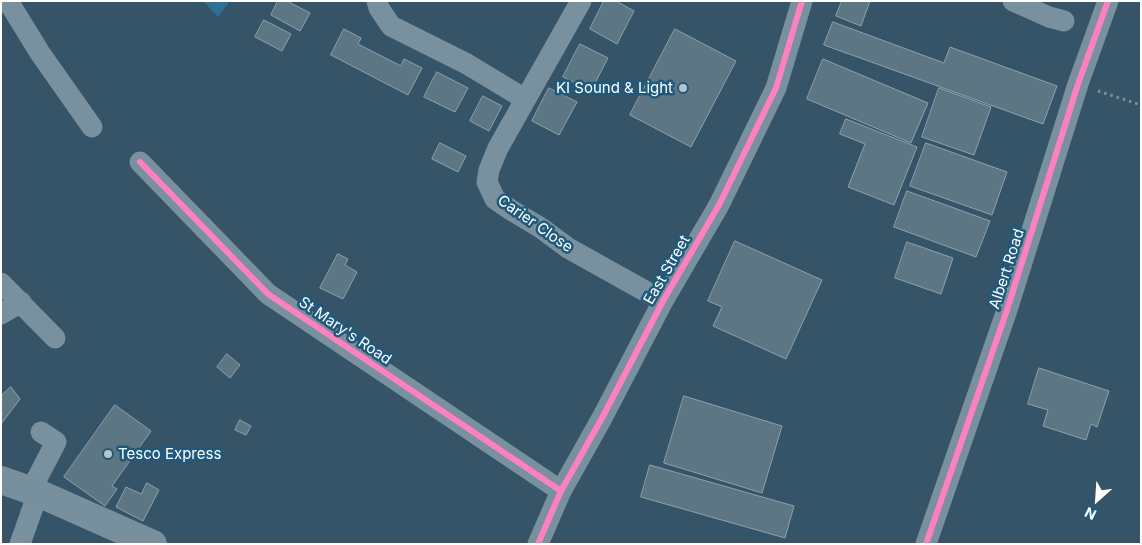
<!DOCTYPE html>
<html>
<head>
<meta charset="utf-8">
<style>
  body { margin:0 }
  #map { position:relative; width:1142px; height:545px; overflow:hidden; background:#355467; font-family:Inter,sans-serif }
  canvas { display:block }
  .frame { position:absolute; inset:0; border:2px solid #fff; pointer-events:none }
  .north { position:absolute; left:1072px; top:475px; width:50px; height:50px; -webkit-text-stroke:4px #1f5a7d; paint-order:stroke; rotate:206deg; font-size:14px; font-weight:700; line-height:20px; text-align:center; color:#fff }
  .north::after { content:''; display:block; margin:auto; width:18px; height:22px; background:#fff; clip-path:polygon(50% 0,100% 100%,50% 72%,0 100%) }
</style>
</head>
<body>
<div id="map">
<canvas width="1142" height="545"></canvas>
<div class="frame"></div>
<div class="north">N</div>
</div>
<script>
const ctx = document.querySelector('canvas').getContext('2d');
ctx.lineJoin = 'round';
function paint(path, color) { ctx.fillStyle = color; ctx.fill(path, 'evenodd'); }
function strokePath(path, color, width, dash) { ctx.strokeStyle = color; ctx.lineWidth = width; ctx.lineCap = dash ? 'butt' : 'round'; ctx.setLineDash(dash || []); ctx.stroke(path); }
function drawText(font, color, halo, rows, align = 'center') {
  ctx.font = font + ' Inter,sans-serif'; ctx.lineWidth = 5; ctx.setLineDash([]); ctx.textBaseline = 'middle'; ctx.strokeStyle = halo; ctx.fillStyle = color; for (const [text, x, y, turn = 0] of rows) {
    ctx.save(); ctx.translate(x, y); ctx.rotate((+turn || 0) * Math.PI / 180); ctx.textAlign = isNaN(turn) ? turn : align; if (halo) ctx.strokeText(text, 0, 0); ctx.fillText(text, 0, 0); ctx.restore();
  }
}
paint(new Path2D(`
  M203 1H230L218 17Z`), '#2f7093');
const building = new Path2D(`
  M278 1H287L310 13 300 31 271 15Z
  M604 1H616L634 11 617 44 590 29Z
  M842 1H870L861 26 836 16Z
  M264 20 291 34 282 51 255 37Z
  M833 22 944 63 950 47 1057 86 1043 124 824 45Z
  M344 29 361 38 358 44 401 66 404 59 422 68 408 95 331 55Z
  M675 29 736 61 691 147 630 115Z
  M580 44 608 58 591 91 563 77Z
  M823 59 928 103 911 143 807 99Z
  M437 72 468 88 455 112 424 97Z
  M549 88 577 102 559 135 532 121Z
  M939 88 991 107 974 155 922 137Z
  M483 96 502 106 489 131 470 121Z
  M846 119 917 147 894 205 848 187 865 144 840 134Z
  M440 143 466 156 458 172 432 159Z
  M926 143 1007 172 992 215 910 186Z
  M907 191 990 221 976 257 894 227Z
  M735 241 822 280 786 359 713 326 722 307 708 301Z
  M907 242 953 258 941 294 895 278Z
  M338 254 348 259 345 265 357 272 343 299 320 288Z
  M227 354 240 365 230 378 217 367Z
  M1039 368 1109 391 1097 427 1091 424 1086 440 1043 426 1048 410 1028 404Z
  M11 387 20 399 1 424V396Z
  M684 396 782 426 762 493 664 463Z
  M115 405 151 431 112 486 117 489 105 506 64 477Z
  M240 420 251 426 246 435 235 430Z
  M650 465 794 506 785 538 641 497Z
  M147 483 159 490 143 521 116 507 126 487 141 494Z`);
paint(building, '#5d7684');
strokePath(building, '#8da1ad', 1);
strokePath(new Path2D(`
  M1098 91 1141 105`), '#79909e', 3, [2.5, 4]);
strokePath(new Path2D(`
  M8 1 40 53 92 127
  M377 1 379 8 391 26 467 64 525 99
  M581 1 498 148 489 170 487 182 495 199 511 210 541 228 568 248 663 301
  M1013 1 1049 17 1064 21
  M140 162 268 294 561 491
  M1 283 55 338
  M1 314 21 302
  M31 490 56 442 41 432
  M20 544 38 493
  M538 544 561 491 602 418 663 301 719 205 776 88 802 1
  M926 544 1007 310 1078 84 1108 1`), '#79909e', 21);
strokePath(new Path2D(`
  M1 480 38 493 153 544`), '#788f9d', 28);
strokePath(new Path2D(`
  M140 162 268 294 561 491
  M538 544 561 491 602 418 663 301 719 205 776 88 802 1
  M926 544 1007 310 1078 84 1108 1`), '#ff80c0', 6);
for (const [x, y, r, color] of [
  [683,88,5,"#b8c3ca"],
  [108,454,5,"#b8c3ca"]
]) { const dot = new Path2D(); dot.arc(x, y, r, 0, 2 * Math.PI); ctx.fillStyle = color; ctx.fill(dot); strokePath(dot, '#1f5a7d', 2); }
drawText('15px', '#fff', '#1f5a7d', [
  ["KI Sound & Light",673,88],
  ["Tesco Express",118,454,"left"]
], 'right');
drawText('15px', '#fff', '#1f5a7d', [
  ["Carier Close",535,224,35],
  ["Albert Road",1007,269,-72],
  ["East Street",667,270,-60],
  ["St Mary's Road",345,331,34]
]);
</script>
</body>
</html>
